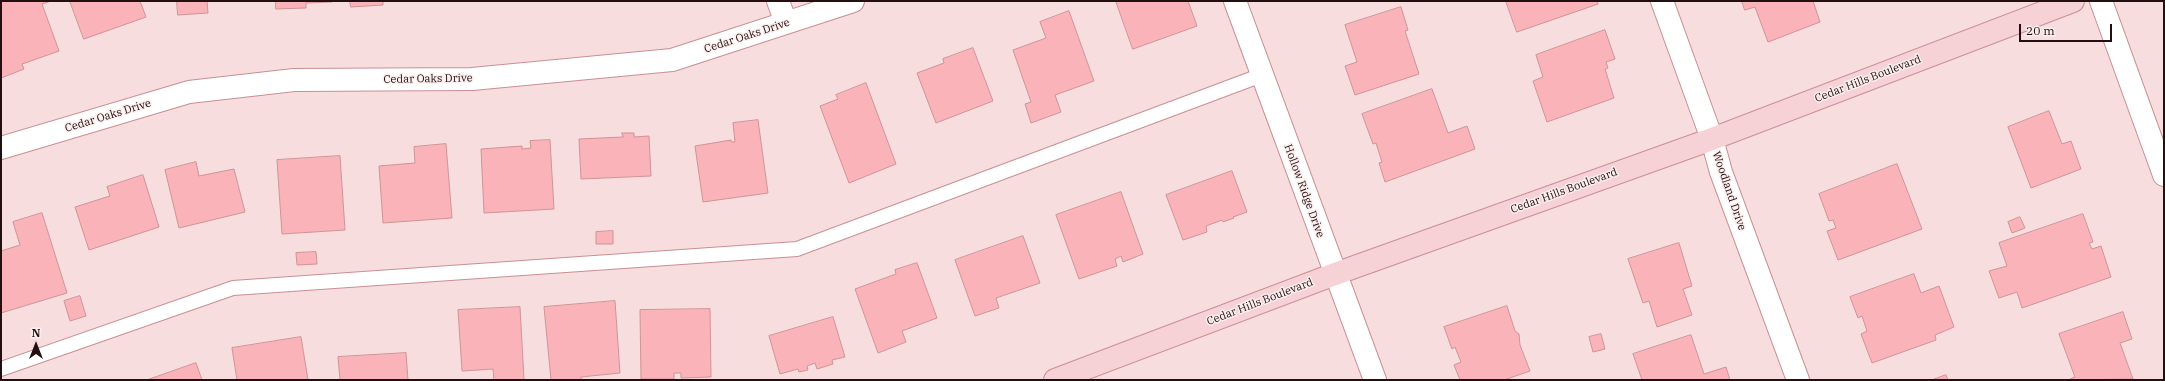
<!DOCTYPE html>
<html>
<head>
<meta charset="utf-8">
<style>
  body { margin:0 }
  #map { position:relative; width:2165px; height:381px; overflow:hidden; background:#f7ddde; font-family:"IBM Plex Serif",serif }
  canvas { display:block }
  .frame { position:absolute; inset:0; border:2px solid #230e10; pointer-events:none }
  .north { position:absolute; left:16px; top:325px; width:40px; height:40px; -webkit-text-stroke:3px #fbeeee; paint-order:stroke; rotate:0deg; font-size:11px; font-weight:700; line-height:16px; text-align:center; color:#230e10 }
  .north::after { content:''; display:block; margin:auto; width:14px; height:18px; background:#230e10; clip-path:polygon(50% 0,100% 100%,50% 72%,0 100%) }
  .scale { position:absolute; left:2019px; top:24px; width:93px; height:18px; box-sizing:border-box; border:2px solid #230e10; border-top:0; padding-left:5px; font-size:12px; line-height:14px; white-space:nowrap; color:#230e10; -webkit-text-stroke:3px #fbeeee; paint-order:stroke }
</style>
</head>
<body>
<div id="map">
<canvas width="2165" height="381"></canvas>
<div class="frame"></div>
<div class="north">N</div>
<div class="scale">20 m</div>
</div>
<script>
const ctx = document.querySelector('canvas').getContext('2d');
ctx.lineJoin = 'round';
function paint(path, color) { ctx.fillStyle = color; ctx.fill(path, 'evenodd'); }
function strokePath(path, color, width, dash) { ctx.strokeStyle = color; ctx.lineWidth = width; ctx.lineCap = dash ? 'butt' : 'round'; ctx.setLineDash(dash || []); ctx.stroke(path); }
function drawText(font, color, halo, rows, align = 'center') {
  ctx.font = font + ' "IBM Plex Serif",serif'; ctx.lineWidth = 3; ctx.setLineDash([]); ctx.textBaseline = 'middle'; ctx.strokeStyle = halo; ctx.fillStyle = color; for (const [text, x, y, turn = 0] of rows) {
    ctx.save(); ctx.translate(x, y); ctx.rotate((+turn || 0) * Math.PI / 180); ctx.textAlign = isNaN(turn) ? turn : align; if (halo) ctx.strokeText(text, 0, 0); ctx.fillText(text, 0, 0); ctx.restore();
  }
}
const building = new Path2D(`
  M1 1H51L42 4 59 51 22 64 24 69 1 78Z
  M70 1H140L146 17 84 39Z
  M177 1H207L208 13 178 15Z
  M276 1H331L332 2 306 3V8L276 9Z
  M350 1H383V5L351 7Z
  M1116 1H1188L1197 26 1133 49Z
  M1506 1H1597L1598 4 1517 32Z
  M1742 1H1813L1820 22 1768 42 1755 7 1745 10Z
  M1401 7 1408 30 1405 31 1419 74 1355 95 1345 66 1357 62 1345 25Z
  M1069 11 1094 81 1055 95 1061 112 1031 123 1025 104 1031 102 1013 50 1046 38 1040 22Z
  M1605 30 1615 59 1606 62 1608 68 1605 69 1614 98 1547 122 1533 81 1543 77 1536 55Z
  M973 48 993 101 936 123 917 73 944 63 943 59Z
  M866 83 896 164 849 183 820 106 838 99 836 95Z
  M1432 89 1448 133 1467 126 1475 149 1385 182 1379 163 1382 162 1376 143 1373 144 1362 114Z
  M2049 111 2062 144 2071 141 2081 169 2031 188 2008 127Z
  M758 120 768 193 703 202 695 146 731 140V142H735L733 123Z
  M622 133H634V137L649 136 651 176 581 179 579 139 623 137Z
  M550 140 554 209 484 213 481 149 522 146V149L531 148 530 141Z
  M446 144 452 218 383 223 379 166 415 163 414 147Z
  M340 156 345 230 282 234 277 160Z
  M196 162 199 176 234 169 245 212 179 228 165 170Z
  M1897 164 1922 229 1838 260 1827 231 1836 228 1833 220 1829 221 1819 194Z
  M1232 171 1247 212 1233 217 1234 218 1223 222 1222 220 1206 226 1207 232 1183 240 1166 195Z
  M143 175 159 227 89 250 75 207 110 196 107 187Z
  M1121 192 1143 254 1123 262 1121 256 1115 259 1117 266 1079 279 1056 215Z
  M42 213 67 293 1 313V251L20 245 13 222Z
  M2083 214 2093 242 2089 243 2092 249 2101 246 2111 277 2022 308 2017 292 1999 298 1989 271 2007 266 1999 243Z
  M2020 217 2025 228 2012 233 2008 222Z
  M613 231V244H596V232Z
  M1023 236 1040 283 996 298 999 308 975 316 955 260Z
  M1679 243 1692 286 1683 289 1692 315 1657 327 1649 301 1643 303 1628 259Z
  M316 252 317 264 297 265 296 253Z
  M917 263 937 318 902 331 906 342 878 353 855 289 896 274 895 270Z
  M1914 274 1921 293 1939 286 1954 327 1935 335 1936 340 1872 363 1861 334 1867 331 1862 316 1858 318 1850 297Z
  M80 296 86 316 70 321 64 301Z
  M615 301 620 373 581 377V380H551L544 307Z
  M1507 306 1515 331 1519 334 1520 345 1530 371 1504 380H1460L1454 365 1461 362 1455 347 1452 349 1444 327Z
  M520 307 524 380H494L493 369 462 371 458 310Z
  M710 309 711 377 681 378V373H674V379H641L640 310Z
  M2123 312 2132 339 2120 343 2133 379 2070 380V379L2075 377 2059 334Z
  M833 317 845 357 832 360 833 364 817 369 815 363 807 366 808 370 799 372 798 369 780 374 769 336Z
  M1601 334 1605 349 1593 352 1589 337Z
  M1691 335 1704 374 1726 367 1730 380H1642L1633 354Z
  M301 337 308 380H237L232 348Z
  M406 353 408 380H340L338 357Z
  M196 363 202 380H147Z
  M1946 375 1948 380H1932Z`);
paint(building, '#fab3b9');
strokePath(building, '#cf9398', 1);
const lane = new Path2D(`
  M1 369 233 288 797 249 1262 75`);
const street = new Path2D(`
  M778 1 786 23
  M1235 1 1375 380
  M1662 1 1712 139 1721 172 1798 380
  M2101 1 2164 175
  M1 148 189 92 294 80 472 79 672 60 853 1`);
const secondary = new Path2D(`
  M1055 380 1335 274 1712 139 2073 1`);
strokePath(lane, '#ca8f93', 16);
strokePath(street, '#ca8f93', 24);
strokePath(secondary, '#ca8f93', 24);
strokePath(lane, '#fff', 14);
strokePath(street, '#fff', 22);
strokePath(secondary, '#f6d1d6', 22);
drawText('11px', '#230e10', '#fbeeee', [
  ["Cedar Oaks Drive",747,36,-18],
  ["Cedar Oaks Drive",428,79,-1],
  ["Cedar Hills Boulevard",1868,79,-21],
  ["Cedar Oaks Drive",108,116,-17],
  ["Hollow Ridge Drive",1304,191,70],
  ["Cedar Hills Boulevard",1564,191,-20],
  ["Woodland Drive",1729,191,71],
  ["Cedar Hills Boulevard",1260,302,-21]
]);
</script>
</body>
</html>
